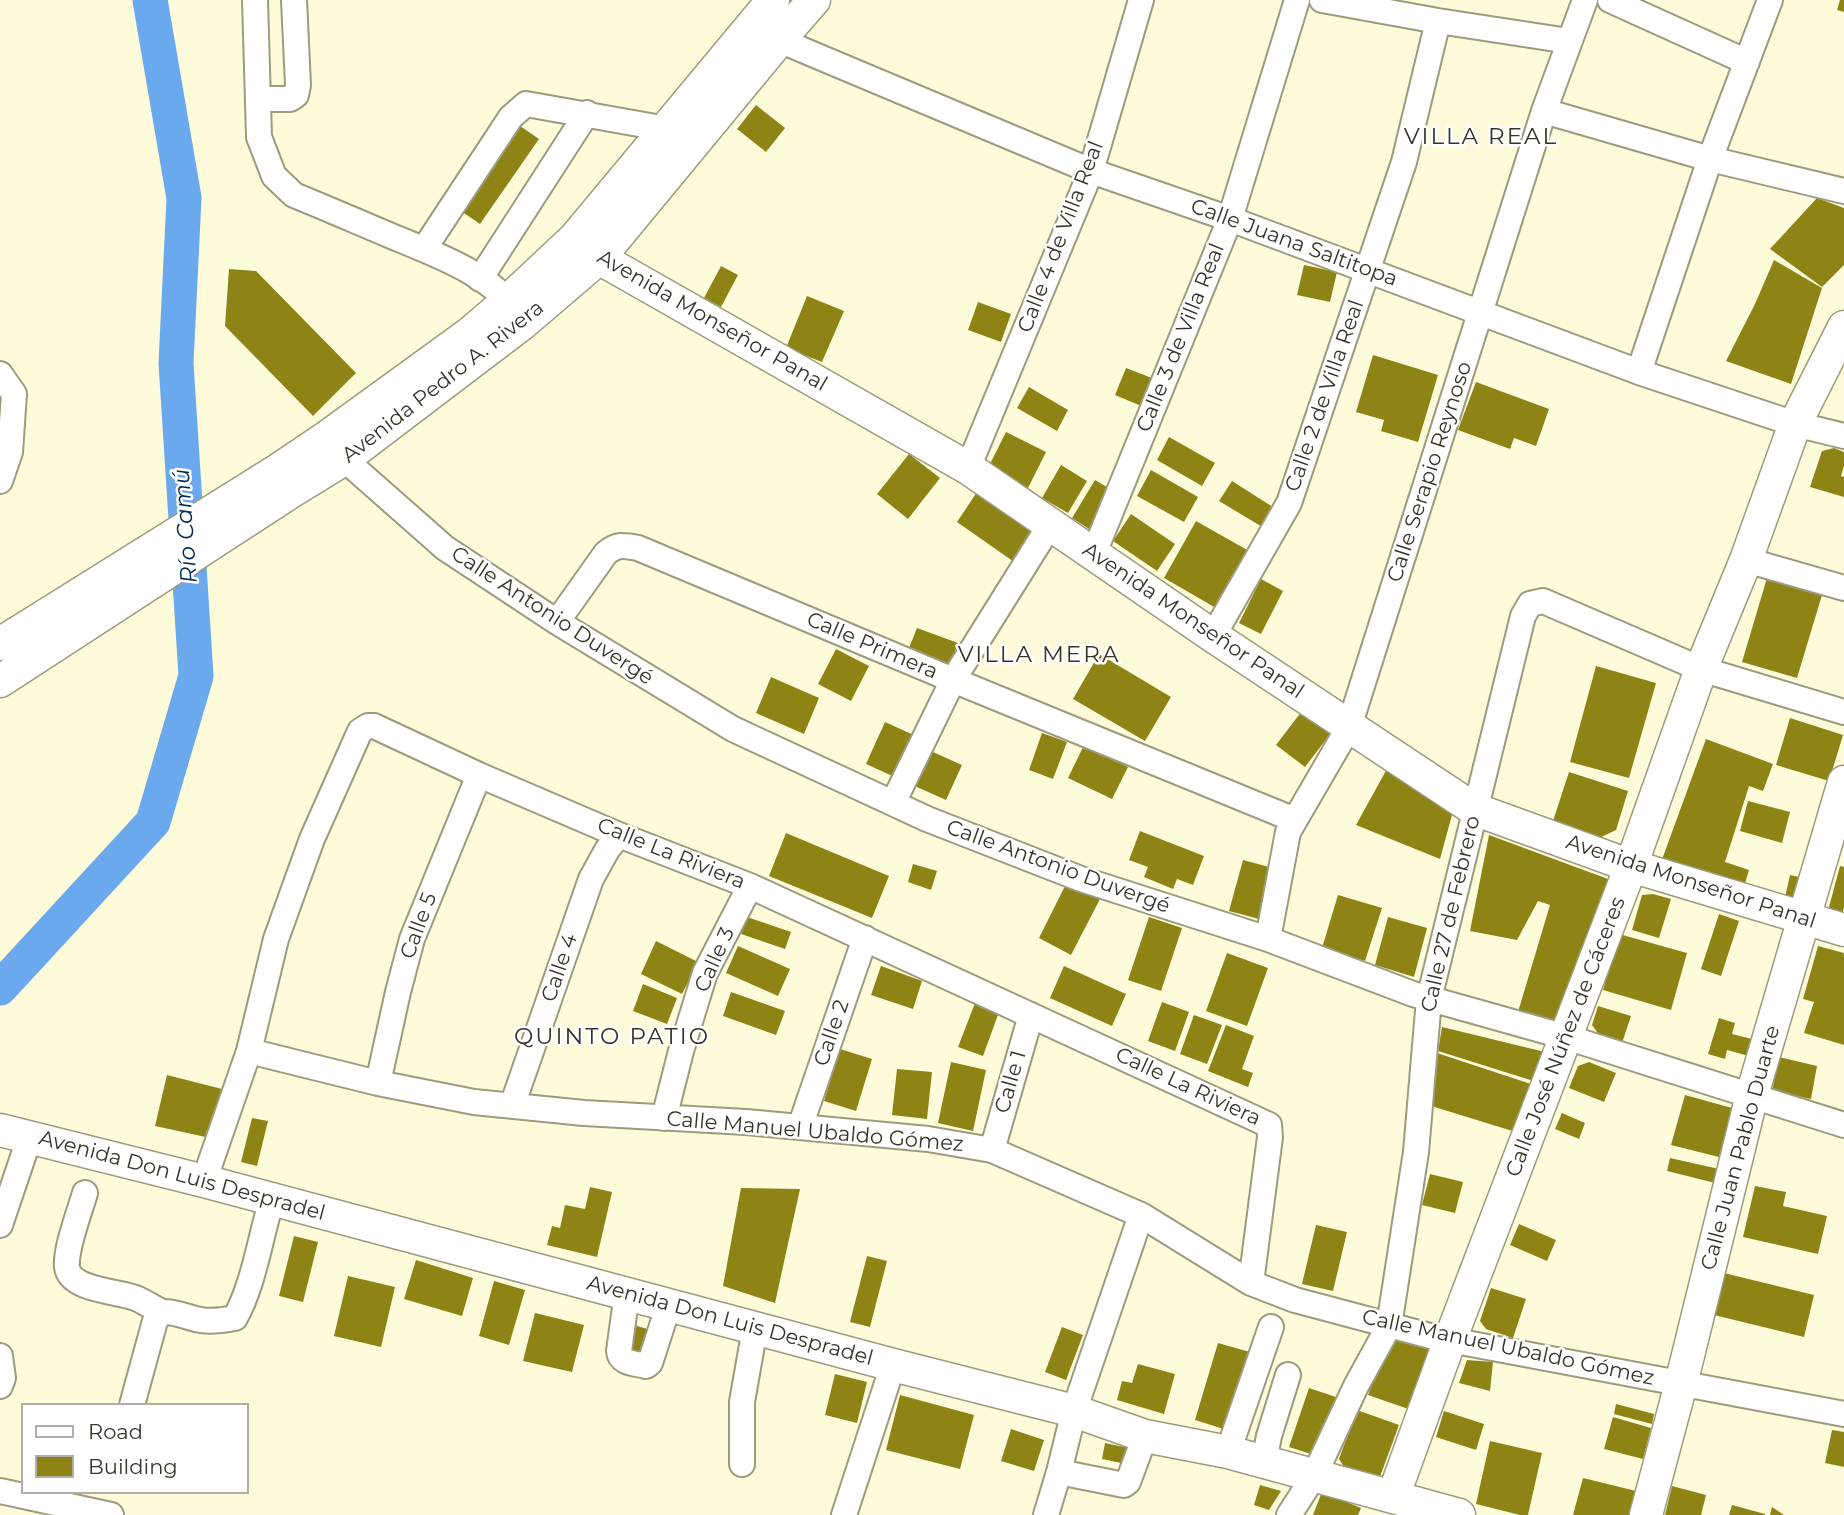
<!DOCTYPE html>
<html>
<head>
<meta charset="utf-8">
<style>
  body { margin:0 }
  #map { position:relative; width:1844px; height:1515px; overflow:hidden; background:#fefbdb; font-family:Montserrat,sans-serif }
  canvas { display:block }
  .legend { position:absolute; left:21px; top:1403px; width:228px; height:91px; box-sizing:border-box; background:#fff; border:2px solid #afaea9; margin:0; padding:9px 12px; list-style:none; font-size:21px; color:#363529 }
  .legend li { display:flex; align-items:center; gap:14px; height:35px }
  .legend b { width:35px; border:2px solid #afaea9 }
</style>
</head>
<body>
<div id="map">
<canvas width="1844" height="1515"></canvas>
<ul class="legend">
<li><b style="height:9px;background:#fff"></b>Road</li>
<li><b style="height:19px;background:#8e8416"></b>Building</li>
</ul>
</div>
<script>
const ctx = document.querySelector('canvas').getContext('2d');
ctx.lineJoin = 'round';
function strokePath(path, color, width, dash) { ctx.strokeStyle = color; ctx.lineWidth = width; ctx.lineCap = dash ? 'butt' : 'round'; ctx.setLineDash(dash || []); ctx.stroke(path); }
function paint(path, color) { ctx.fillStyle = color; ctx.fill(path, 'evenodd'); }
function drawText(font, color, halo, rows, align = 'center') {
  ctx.font = font + ' Montserrat,sans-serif'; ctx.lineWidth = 5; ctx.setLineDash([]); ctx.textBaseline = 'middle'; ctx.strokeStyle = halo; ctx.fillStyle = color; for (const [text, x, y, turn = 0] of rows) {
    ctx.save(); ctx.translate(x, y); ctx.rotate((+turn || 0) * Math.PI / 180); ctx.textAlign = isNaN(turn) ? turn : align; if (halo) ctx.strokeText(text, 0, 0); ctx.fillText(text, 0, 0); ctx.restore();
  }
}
strokePath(new Path2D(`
  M0 988 153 822 196 676 176 363 184 198 150 0`), '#6ba9ee', 35);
paint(new Path2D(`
  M1840 0H1844V12L1837 10Z
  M756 105 785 128 766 152 737 129Z
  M520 126 539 139 480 224 461 211Z
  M1817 198 1844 208V265L1822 287 1770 249Z
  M1774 260 1822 288 1791 384 1726 361 1755 304Z
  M1304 265 1337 272 1330 302 1297 295Z
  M721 266 738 275 721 307 704 298Z
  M229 269 256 271 356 373 313 416 225 326Z
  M807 296 844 311 822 362 786 348Z
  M978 302 1011 314 1001 342 968 330Z
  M1373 355 1438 375 1418 442 1381 431 1384 420 1356 412Z
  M1126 368 1157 380 1146 408 1115 395Z
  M1476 382 1549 409 1536 446 1514 438 1510 449 1458 430Z
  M1029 387 1068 410 1057 431 1017 408Z
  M1006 432 1046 452 1028 488 988 468Z
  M1169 437 1215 463 1202 486 1157 460Z
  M1834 448 1844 452V466L1841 476 1844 477V497L1810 487 1822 451Z
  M909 454 940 478 908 519 877 494Z
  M1061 465 1087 481 1068 513 1042 498Z
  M1151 470 1198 497 1184 522 1137 496Z
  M1095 480 1117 493 1094 532 1072 518Z
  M1232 481 1276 509 1264 528 1219 501Z
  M977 492 1037 534 1017 564 957 522Z
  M1131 514 1175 544 1157 571 1113 541Z
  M1196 521 1249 551 1216 608 1164 578Z
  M1767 578 1822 595 1797 678 1742 662Z
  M1261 579 1283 591 1261 634 1239 623Z
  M917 628 958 643 949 668 907 653Z
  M836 649 869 666 851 701 818 684Z
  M1099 654 1171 697 1145 741 1073 699Z
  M1596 666 1656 683 1629 778 1570 762Z
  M771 677 819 698 804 734 756 713Z
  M1305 707 1334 729 1305 767 1276 745Z
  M1790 718 1843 735 1829 781 1776 765Z
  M885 722 918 737 899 779 866 764Z
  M1042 733 1067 742 1053 779 1029 770Z
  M1706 739 1773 764 1763 791 1749 786 1725 862 1749 870 1743 890 1660 865Z
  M1084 745 1128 767 1112 799 1068 778Z
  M924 748 962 765 946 800 908 783Z
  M1388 767 1452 815 1440 859 1356 825Z
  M1569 772 1628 791 1616 830 1593 841 1551 827Z
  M1748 801 1790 812 1782 843 1740 831Z
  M1140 831 1204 856 1193 885 1177 879 1173 889 1144 877 1148 867 1129 860Z
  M786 833 889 876 872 918 769 876Z
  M1489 835 1608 879 1593 920 1561 1024 1518 1012 1550 905 1538 901 1517 940 1470 931Z
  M1243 860 1273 868 1259 919 1229 911Z
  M913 864 937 871 931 890 908 882Z
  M1840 866 1844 867V907L1842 915 1828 911Z
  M1790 875 1804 878 1798 905 1784 902Z
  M1067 882 1100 899 1071 955 1039 938Z
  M1653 894 1671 899 1659 938 1632 930 1642 895Z
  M1338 895 1382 908 1365 961 1322 948Z
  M1719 914 1739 921 1721 976 1701 969Z
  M747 917 791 932 785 949 741 934Z
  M1149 917 1182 928 1161 991 1128 980Z
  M1388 917 1427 928 1414 977 1375 965Z
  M1619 934 1687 953 1671 1010 1603 990Z
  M656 941 698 962 682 994 641 974Z
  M738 946 790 969 778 996 726 973Z
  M1818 946 1844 953V1045L1804 1033 1814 1002 1803 999Z
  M1227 953 1268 968 1247 1026 1206 1011Z
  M881 966 922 981 913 1009 871 995Z
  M1064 966 1126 994 1112 1026 1050 998Z
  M643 984 677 998 667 1024 633 1011Z
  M731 992 785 1011 776 1035 723 1016Z
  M1162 1002 1189 1012 1175 1051 1148 1041Z
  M975 1003 999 1012 983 1056 958 1047Z
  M1598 1006 1631 1016 1622 1043 1600 1036 1592 1025Z
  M1194 1015 1222 1025 1207 1064 1180 1054Z
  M1719 1018 1735 1023 1732 1034 1756 1040 1752 1057 1727 1050 1725 1059 1708 1054Z
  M1226 1025 1254 1036 1242 1069 1253 1073 1248 1087 1208 1071Z
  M1442 1027 1549 1053 1540 1083 1438 1051Z
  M840 1049 872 1059 856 1111 824 1101Z
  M1437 1053 1534 1085 1519 1133 1428 1105Z
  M1779 1057 1817 1066 1811 1099 1772 1091Z
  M951 1062 986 1070 973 1131 938 1123Z
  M1589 1062 1616 1073 1604 1102 1569 1088 1578 1066Z
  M897 1069 932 1072 927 1119 892 1115Z
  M167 1075 226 1090 215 1139 155 1126Z
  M1685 1095 1732 1108 1719 1157 1671 1145Z
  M1562 1113 1585 1123 1579 1139 1555 1129Z
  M252 1118 268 1121 257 1166 241 1162Z
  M1670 1158 1719 1169 1715 1183 1667 1171Z
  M1430 1174 1463 1182 1455 1213 1422 1205Z
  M1755 1186 1786 1192 1783 1206 1827 1216 1818 1254 1743 1237Z
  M590 1187 612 1192 597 1257 547 1245 552 1226 560 1228 565 1205 585 1209Z
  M741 1188 800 1189 775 1303 723 1286Z
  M1519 1224 1556 1240 1547 1261 1510 1245Z
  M1316 1225 1347 1232 1333 1291 1302 1284Z
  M294 1236 318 1242 303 1302 279 1296Z
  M867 1256 887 1261 870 1327 850 1322Z
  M416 1260 473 1278 462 1316 404 1299Z
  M1724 1273 1814 1295 1804 1337 1714 1315Z
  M348 1276 395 1287 381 1347 334 1336Z
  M494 1281 525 1290 509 1345 479 1336Z
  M1491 1288 1526 1299 1513 1338 1486 1329 1480 1321Z
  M535 1313 584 1325 572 1372 523 1361Z
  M630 1324 651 1330 644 1353 623 1347Z
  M1062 1327 1083 1335 1066 1380 1045 1372Z
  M1390 1331 1436 1347 1414 1411 1368 1395Z
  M1218 1343 1250 1352 1227 1430 1195 1420Z
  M1467 1360 1493 1362 1490 1391 1459 1383Z
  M1138 1364 1175 1374 1164 1414 1117 1400 1122 1381 1132 1383Z
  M835 1374 867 1382 857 1423 825 1415Z
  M1309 1388 1336 1397 1317 1456 1289 1447Z
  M900 1395 974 1415 960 1469 886 1450Z
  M1616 1404 1654 1414 1652 1424 1614 1414Z
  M1357 1410 1399 1425 1378 1482 1346 1470 1339 1459Z
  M1444 1411 1484 1424 1476 1450 1436 1437Z
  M1613 1417 1651 1428 1643 1459 1604 1449Z
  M1011 1429 1044 1440 1034 1471 1001 1461Z
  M1832 1430 1844 1432V1467L1825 1463Z
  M1490 1441 1542 1453 1528 1515H1520L1476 1504Z
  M1105 1443 1129 1448 1126 1464 1102 1459Z
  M1583 1478 1636 1491 1631 1515H1573Z
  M1260 1485 1281 1491 1269 1510 1254 1505Z
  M1672 1486 1706 1495 1701 1515H1665Z
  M1322 1492 1361 1508 1358 1515H1313Z
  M1732 1505 1765 1514V1515H1729Z
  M1772 1507 1784 1515H1770Z`), '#8e8416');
const minor = new Path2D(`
  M255 0 259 137 274 176 294 195C326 208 358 222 389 235 432 253 491 273 517 313
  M1322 0 1438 21 1569 41
  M1610 0 1747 62
  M766 29 779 40 1091 171 1230 219 1639 372 1795 424 1844 436
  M258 99H290L296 95 298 85 294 0
  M1544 111 1710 159 1844 191
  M424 249 511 117 526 104 667 129
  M480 279 587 113
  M1639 372 1710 159 1770 0
  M0 374 14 394 10 452 0 481
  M334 446 344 459 445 548 557 622 733 729 927 819 1081 879 1268 939 1413 994 1566 1037 1844 1125
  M968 468 1091 171 1141 0
  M1094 553 1230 219 1297 0
  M1746 560 1844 588
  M557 622 606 553C617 544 624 545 638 548L953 680 1295 820
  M1213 636 1289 503 1404 162 1438 21
  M893 803 953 680 1050 525
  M1268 939 1288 832 1349 727 1544 111 1585 0
  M249 1051 378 1083 474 1102 584 1113 746 1122 928 1139 992 1150 1141 1215 1251 1283 1295 1300 1434 1337 1844 1414
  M378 1083 398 992 412 939 479 775
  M512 1106 591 879 607 850 619 835
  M664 1118 681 1051 705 973 750 886
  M800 1127 865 938
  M992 1150 1031 1015
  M204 1181 249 1051 276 939 312 839 360 731 368 726H374L479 775 619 835 750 886 1269 1125 1270 1137 1251 1283
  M85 1193C80 1211 65 1249 67 1267 70 1291 120 1291 138 1299 146 1303 154 1308 162 1312
  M0 1225 30 1136
  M627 1293 619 1351C620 1364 636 1363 646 1366L650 1363 669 1304
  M0 1356 3 1378 0 1386
  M132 1405 155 1321 162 1312C177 1311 187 1318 201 1320 212 1322 224 1320 235 1318 254 1284 260 1238 272 1199
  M1228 1452 1271 1327
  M1264 1462 1269 1436 1288 1375
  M742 1464V1402L755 1328
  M1059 1472 1124 1485 1128 1482 1145 1436
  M0 1491 111 1515
  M844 1515 893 1365
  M1046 1515 1059 1472 1074 1411 1141 1215
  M1289 1515 1314 1476 1356 1386 1389 1326 1416 1152 1429 999 1523 616 1530 604 1543 601 1701 669 1844 712`);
const major = new Path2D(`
  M575 238 599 258 968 468 1213 636 1474 809 1631 866 1844 930
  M0 644 278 470 327 437 469 334 509 300 575 238 773 0
  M0 681 292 491 344 459 523 323 599 258 779 40 814 0
  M0 1130 204 1181 893 1365 1074 1411 1145 1436 1228 1452 1459 1515
  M1393 1497 1450 1340 1631 866 1701 669 1746 560 1795 424 1844 327
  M1646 1515 1681 1384 1752 1095 1844 782`);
strokePath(minor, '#9d9b7d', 28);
strokePath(major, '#9d9b7d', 35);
strokePath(minor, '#fff', 24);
strokePath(major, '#fff', 32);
drawText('21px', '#363529', '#fff', [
  ["Calle 4 de Villa Real",1061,237,-69],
  ["Calle Juana Saltitopa",1294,243,20],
  ["Avenida Monseñor Panal",712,321,30],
  ["Calle 3 de Villa Real",1181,338,-68],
  ["Avenida Pedro A. Rivera",443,382,-38],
  ["Calle 2 de Villa Real",1325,396,-71],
  ["Calle Serapio Reynoso",1430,472,-72],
  ["Calle Antonio Duvergé",552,616,33],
  ["Avenida Monseñor Panal",1193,621,34],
  ["Calle Primera",872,646,23],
  ["Calle La Riviera",671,854,22],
  ["Calle Antonio Duvergé",1058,867,20],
  ["Avenida Monseñor Panal",1691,882,18],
  ["Calle 27 de Febrero",1451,914,-77],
  ["Calle 5",419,926,-70],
  ["Calle 3",715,960,-66],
  ["Calle 4",560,968,-71],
  ["Calle 2",832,1033,-71],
  ["Calle José Núñez de Cáceres",1566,1037,-69],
  ["Calle 1",1011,1082,-74],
  ["Calle La Riviera",1188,1087,25],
  ["Calle Manuel Ubaldo Gómez",815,1132,5],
  ["Calle Juan Pablo Duarte",1741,1148,-75],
  ["Avenida Don Luis Despradel",182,1176,15],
  ["Avenida Don Luis Despradel",730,1321,15],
  ["Calle Manuel Ubaldo Gómez",1508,1348,12]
]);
ctx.letterSpacing = '2px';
drawText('23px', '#363529', '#fff', [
  ["VILLA REAL",1481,137],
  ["VILLA MERA",1039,655],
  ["QUINTO PATIO",612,1037]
]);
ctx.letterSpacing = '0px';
drawText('italic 23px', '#002a55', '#fff', [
  ["Río Camú",186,526,-94]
]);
</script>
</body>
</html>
